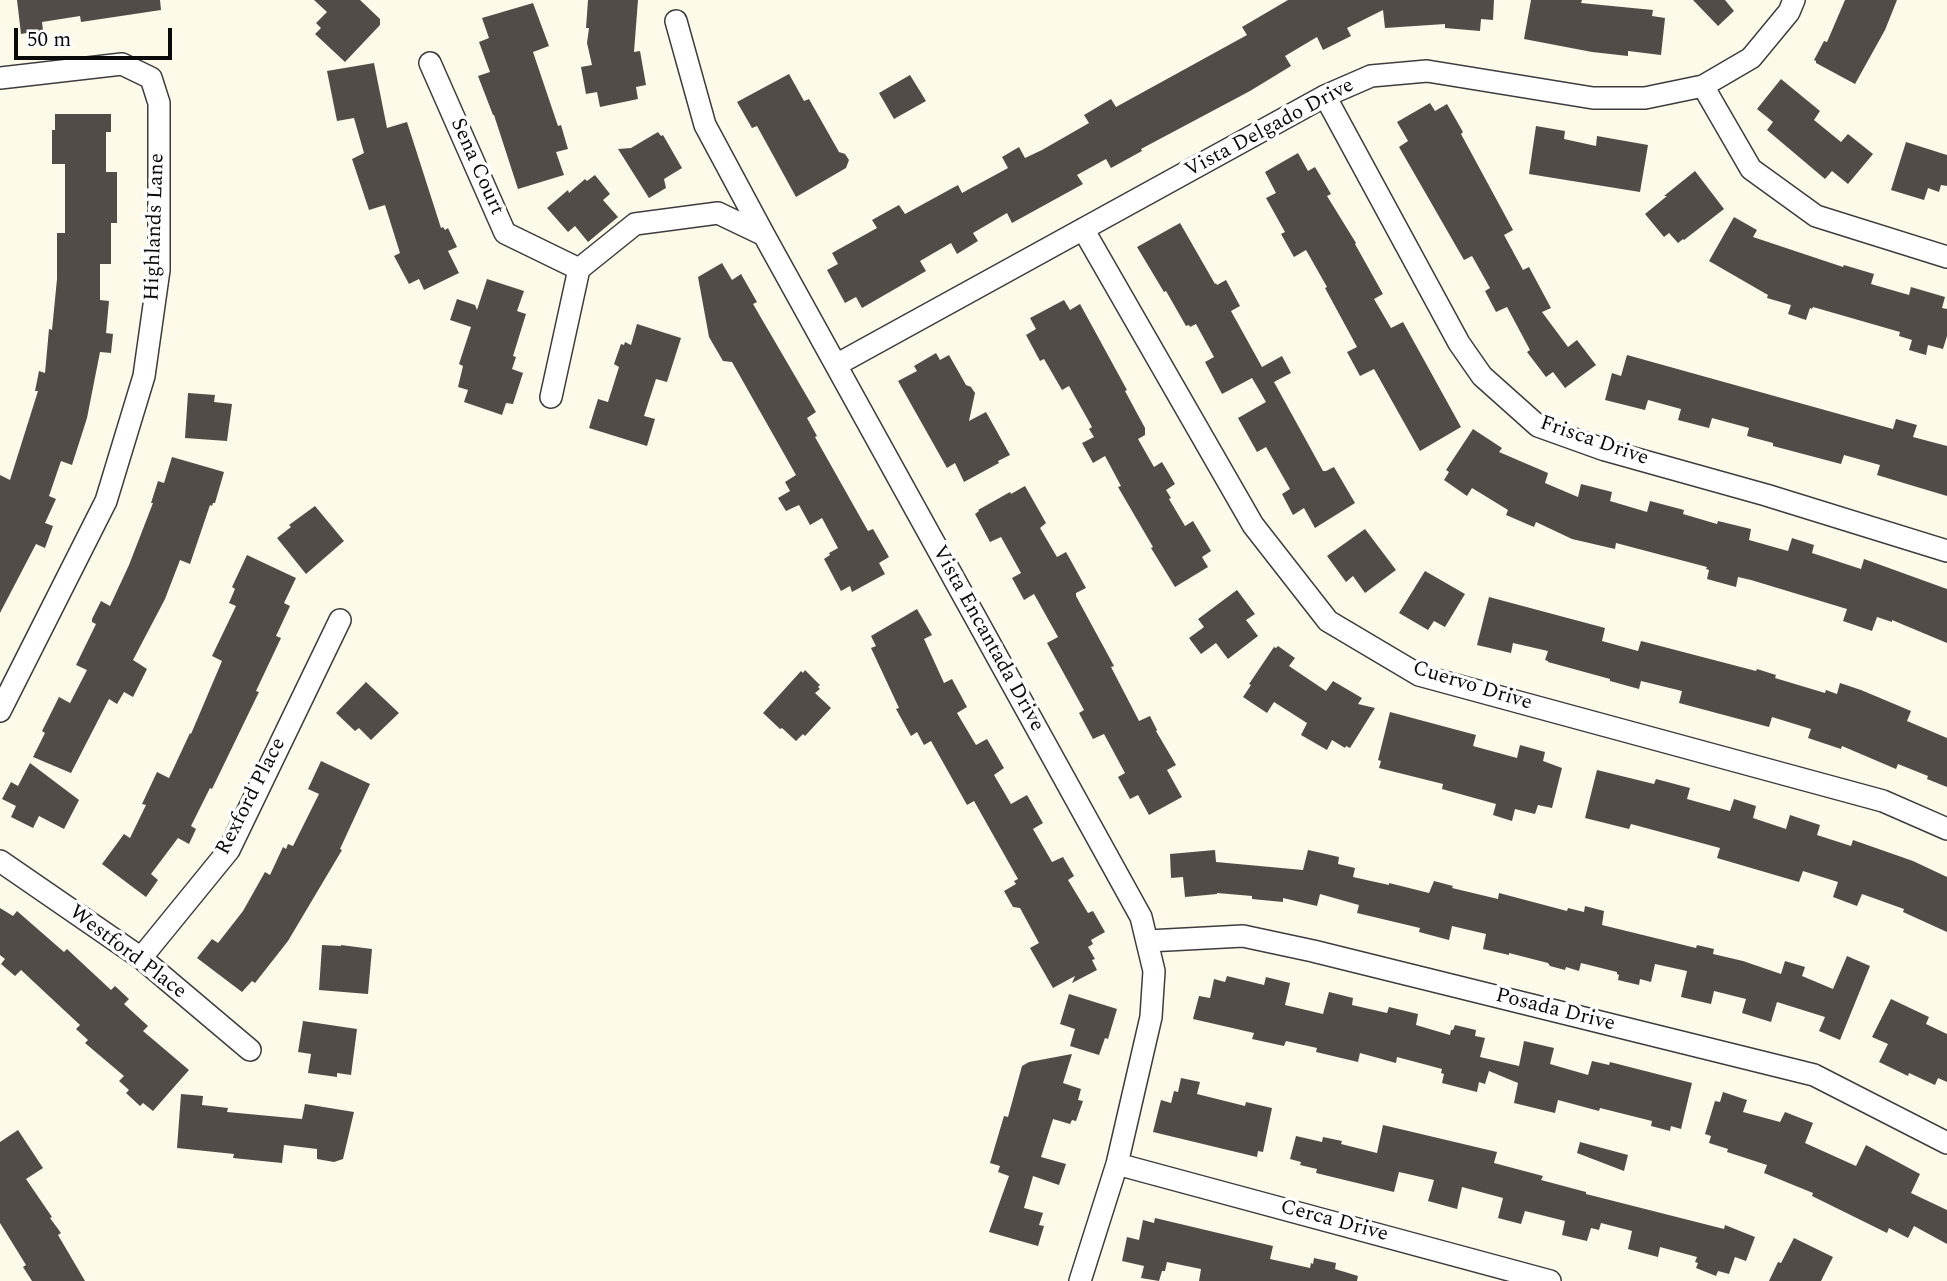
<!DOCTYPE html>
<html>
<head>
<meta charset="utf-8">
<style>
  body { margin:0 }
  #map { position:relative; width:1947px; height:1281px; overflow:hidden; background:#fefae9; font-family:Spectral,serif }
  canvas { display:block }
  .scale { position:absolute; left:14px; top:28px; width:158px; height:32px; box-sizing:border-box; border:4px solid #0a0a0a; border-top:0; padding-left:9px; font-size:21px; line-height:24px; white-space:nowrap; color:#0a0a0a; -webkit-text-stroke:5px #fff; paint-order:stroke }
</style>
</head>
<body>
<div id="map">
<canvas width="1947" height="1281"></canvas>
<div class="scale">50 m</div>
</div>
<script>
const ctx = document.querySelector('canvas').getContext('2d');
ctx.lineJoin = 'round';
function paint(path, color) { ctx.fillStyle = color; ctx.fill(path, 'evenodd'); }
function strokePath(path, color, width, dash) { ctx.strokeStyle = color; ctx.lineWidth = width; ctx.lineCap = dash ? 'butt' : 'round'; ctx.setLineDash(dash || []); ctx.stroke(path); }
function drawText(font, color, halo, rows, align = 'center') {
  ctx.font = font + ' Spectral,serif'; ctx.lineWidth = 7; ctx.setLineDash([]); ctx.textBaseline = 'middle'; ctx.strokeStyle = halo; ctx.fillStyle = color; for (const [text, x, y, turn = 0] of rows) {
    ctx.save(); ctx.translate(x, y); ctx.rotate((+turn || 0) * Math.PI / 180); ctx.textAlign = isNaN(turn) ? turn : align; if (halo) ctx.strokeText(text, 0, 0); ctx.fillText(text, 0, 0); ctx.restore();
  }
}
paint(new Path2D(`
  M17 0H160L161 10 81 22 80 16 42 22 43 30 21 34Z
  M314 0H360L380 19V25L345 62 315 34 321 28 316 23 327 12Z
  M588 0H638L634 52 640 51 646 85 636 87 638 99 600 107 597 92 586 94 581 67 592 65 587 43 589 28H586Z
  M1288 0H1494L1493 20 1481 19 1480 31 1445 28V24L1385 28 1383 10 1347 28 1351 36 1323 50 1317 37 1285 56 1291 66 1250 91 1141 149 1142 151 1111 168 1106 159 1077 175 1083 184 1012 223 1007 213 973 233 978 241 957 254 951 243 920 261 926 271 862 308 856 297 845 303 827 270 838 264 832 253 877 228 872 220 899 205 905 214 958 185 962 193 1008 168 1002 157 1019 147 1025 158 1042 150 1089 123 1084 115 1111 99 1116 107 1247 35 1242 27Z
  M1531 0H1582L1581 3 1653 10 1652 16 1665 18 1661 55 1628 51V56L1592 52 1524 39Z
  M1693 0H1725L1734 11 1718 26Z
  M1845 0H1897L1885 30 1855 84 1816 63V61L1814 60 1824 41 1827 42Z
  M533 3 549 46 533 52 558 126 561 125 568 149 556 152 564 175 518 189 494 115H493L478 76 490 72 479 42 489 38 482 18Z
  M374 63 387 128 407 122 441 228 443 227 445 230 448 228 457 247 448 251 459 273 424 290 419 279 409 284 394 256 400 253 385 205 369 210 352 159 364 153 354 118 337 121 327 71Z
  M789 74 804 101 809 99 839 152 845 154 849 160 846 168 796 197 757 126 752 128 737 102Z
  M910 75 926 101 894 119 879 93Z
  M1781 79 1820 111 1814 120 1841 142 1848 134 1873 154 1848 184 1832 171 1825 179 1767 130 1773 122 1757 109Z
  M1430 103 1435 111 1447 104 1463 132 1461 134 1513 230 1504 235 1523 270 1529 267 1551 308 1542 312 1568 347 1577 340 1596 365 1565 388 1553 372 1546 377 1527 352 1530 350 1507 307 1496 312 1485 291 1490 288 1472 256 1464 260 1399 147 1408 141 1397 122Z
  M55 114H111V132H106V172H117V223H111V264H100V300L109 301 106 333 113 334 111 353 100 352 87 418 72 465 61 461 49 496 56 499 45 523 53 526 45 548 36 544 0 613V475L10 480 38 391H35L39 371 45 373 49 329 52 330 57 279V233H65V164H52V130H55Z
  M1536 126 1565 131 1564 139 1596 146 1597 136 1648 145 1640 192 1529 174Z
  M658 132 661 136 663 135 682 168 664 179 666 188 649 198 618 149 631 148Z
  M1906 142 1947 155V186L1941 185 1939 192 1928 188 1924 200 1891 190Z
  M1298 153 1308 171 1315 167 1331 194 1327 196 1356 243 1355 244 1383 294 1374 299 1391 328 1403 322 1461 427 1420 451 1374 369 1360 376 1347 352 1357 347 1325 288 1327 287 1306 250 1294 257 1281 234 1285 232 1266 198 1276 193 1265 172Z
  M1695 171 1724 209 1684 240 1683 239 1678 243 1669 233 1664 237 1645 214 1667 196H1664Z
  M595 175 610 194 603 200 618 217 588 242 575 226 568 232 547 208 568 190 569 193 585 179 587 181Z
  M1734 217 1757 230 1753 237 1843 267 1844 265 1874 274 1871 284 1909 295 1911 287 1945 297 1942 308 1947 309V336L1943 349 1928 345 1926 355 1909 350 1912 340 1899 336 1900 332 1813 307 1812 309 1810 308 1806 320 1788 314 1791 305 1767 298 1768 295 1709 261Z
  M1180 223 1215 284 1216 283 1217 285 1226 280 1240 306 1231 311 1262 367 1282 356 1291 373 1274 382 1323 471H1326L1334 467 1355 503 1315 528 1304 508 1293 515 1282 494 1290 489 1266 447 1257 452 1238 418 1266 402 1252 378 1222 394 1205 362 1214 357 1196 324 1190 327 1189 325 1186 326 1166 291 1164 292 1137 247Z
  M722 263 732 280 741 274 757 302 753 304 816 412 807 418 817 436 815 437 868 531 873 529 889 557 879 563 885 574 852 592 850 586 841 591 824 559 830 555 829 553 838 548 822 518 810 525 799 505 786 511 778 498 790 491 785 482 796 475 732 362 723 361 709 337 698 277Z
  M487 279 524 291 517 311 526 314 513 356 516 357 512 369 523 373 513 404 506 403 502 415 464 402 468 390 458 387 463 366 459 364 471 327 450 320 457 299 475 305 477 310Z
  M1064 300 1070 310 1080 304 1127 390 1125 391 1145 428V435L1138 439 1154 467 1162 462 1175 484 1166 490 1171 498 1169 499 1185 526 1193 521 1211 551 1202 557 1208 567 1175 587 1151 548 1153 547 1118 487 1121 486 1105 456 1093 463 1082 443 1094 437 1089 429 1092 427 1069 386 1062 390 1044 359 1040 361 1026 335 1036 329 1030 318Z
  M637 324 681 338 667 382 656 379 644 416 655 419 647 446 589 428 598 399 608 402 619 367 614 364 621 344 624 345 625 342 631 345Z
  M936 353 940 360 949 355 966 385 971 387 975 393 969 421 986 412 1010 455 998 461 999 463 964 482 955 463 947 468 898 381 917 371 914 366Z
  M1627 355 1893 429 1896 419 1917 425 1913 437 1947 446V496L1877 475 1880 465 1844 455 1841 464 1773 446V443L1747 436 1749 428 1712 418 1709 428 1678 420 1681 409 1648 400 1645 410 1605 400 1612 373 1621 376Z
  M188 393 215 395 214 402 232 404 227 441 185 438Z
  M1473 429 1502 448 1499 452 1548 473 1545 483 1578 497 1581 484 1612 492 1610 501 1647 512 1650 501 1684 510 1683 514 1717 524 1718 521 1751 529 1749 540 1788 551 1792 538 1814 545 1812 553 1861 569 1864 559 1947 589V643L1892 620V622L1877 617 1872 631 1843 621 1847 609 1751 580 1738 577 1736 587 1707 579 1709 570 1706 569 1707 567 1616 543 1615 549 1572 539 1536 522 1534 527 1506 515 1508 510 1472 488 1467 496 1444 480 1449 472 1446 470Z
  M172 457 224 472 215 503H213L212 506 210 505 190 564 180 560 165 599 133 660 147 669 133 697 124 692 117 704 109 699 71 773 33 757 45 733 42 731 59 697 70 703 87 670 76 665 96 624 92 622V619L101 601 110 606 129 565 153 503H151L158 481 164 483Z
  M1025 486 1046 523 1040 528 1057 557 1066 552 1086 588 1076 593V596L1114 666 1111 667 1139 721 1150 716 1157 730 1156 731 1176 765 1167 770 1182 797 1149 815 1138 795 1130 799 1118 777 1125 773 1104 734 1093 739 1079 713 1084 710 1047 643 1058 637 1034 594 1024 600 1012 578 1021 573 1001 537 990 542 975 514 979 511 978 510 1010 492 1011 494Z
  M315 506 344 541 306 574 277 538 291 527 289 525Z
  M1365 529 1396 570 1365 593 1353 576 1346 582 1327 556Z
  M247 555 296 578 284 603 290 606 276 636 281 638 256 691 259 692 212 789 210 788 191 826 196 829 189 844 178 838 151 874 158 880 146 897 102 864 124 834 130 838 146 805 142 804 157 772 169 778 190 733 191 734 222 661 212 656 236 606 229 603 235 589 232 587Z
  M1425 571 1465 594 1445 627 1434 621 1428 630 1399 613Z
  M1237 590 1255 614 1246 620 1258 636 1228 659 1216 643 1201 654 1189 638 1204 627 1198 619Z
  M1489 597 1605 628 1602 641 1638 651 1641 641 1756 671 1757 669 1776 675 1775 678 1825 693 1826 690 1837 694 1840 683 1861 690 1911 711 1907 721 1947 738V787L1927 779 1928 776 1898 764 1896 769 1842 746 1841 749 1808 738 1811 729 1772 717 1769 727 1679 703 1682 691 1641 681 1639 689 1610 681V679L1548 662V661L1545 660 1548 651 1513 643 1511 653 1477 645Z
  M917 609 932 635 924 639 944 683 952 679 967 707 957 713 976 745 987 739 1004 768 994 775 1011 804 1027 795 1043 823 1033 829 1052 862 1063 857 1074 876 1068 880 1088 913 1093 911 1105 932 1091 940 1093 944 1088 947 1095 959 1092 960 1097 970 1072 983 1075 976 1053 988 1030 948 1039 943 1020 908 1013 907 1004 891 1016 884 1014 881 1018 879 974 801 967 805 931 741 924 745 917 732 911 736 896 709 899 708 871 648 876 646 871 636Z
  M1278 646 1295 658 1289 666 1326 691 1333 681 1362 698 1358 704 1375 708 1350 748 1346 746 1345 748 1332 740 1327 750 1301 735 1307 723 1274 702 1267 713 1243 697 1251 685 1249 684 1274 647 1276 648Z
  M805 670 820 685 818 687 820 689 815 693 831 708 805 736 803 734 796 741 782 728 780 729 763 713 801 671 803 673Z
  M366 682 399 713 371 740 359 728 355 731 336 713Z
  M1390 712 1476 735 1473 746 1517 758 1520 745 1545 752 1543 761 1562 768 1552 808 1538 805 1535 814 1515 809 1512 821 1493 815 1496 804 1442 789 1443 784 1379 768 1381 761 1378 760Z
  M321 761 370 784 340 849 342 850 288 941 255 983 252 981 242 992 197 958 212 939 218 943 243 911 265 872 270 875 283 847 286 849 288 844 293 846 319 794 308 789Z
  M30 763 79 800 64 829 39 816 33 828 11 817 16 806 2 799 11 782 18 786Z
  M1597 770 1654 784 1656 779 1690 788 1687 799 1730 811 1734 799 1756 806 1753 818 1786 829 1790 815 1820 825 1817 835 1851 846 1853 840 1913 861 1947 877V932L1903 912 1904 909 1862 894 1857 906 1833 897 1838 882 1803 871 1799 882 1717 858 1720 848 1631 824 1629 829 1585 818Z
  M1215 850 1216 862 1303 870 1308 850 1339 857 1338 864 1355 868 1353 877 1389 885V883L1429 893 1434 881 1453 886 1452 888 1498 899 1499 893 1567 911 1568 908 1584 912 1585 906 1604 911 1602 925 1696 948 1697 945 1714 949 1713 954 1743 961 1781 974 1785 961 1805 967 1802 976 1833 989 1847 956 1870 966 1840 1040 1819 1031 1825 1017 1777 1002 1771 1022 1742 1013 1746 999 1714 991 1711 1004 1681 997 1687 971 1655 964 1651 982 1640 979 1639 985 1618 980 1619 975 1617 974V972L1581 963 1579 971 1566 967 1565 970 1550 966 1548 963 1509 953V955L1483 949 1486 934 1452 926 1449 940 1419 932 1420 928 1357 913 1359 905 1320 894 1317 906 1283 898V902L1252 899V896L1217 893V894L1185 897 1183 877 1171 878 1170 854Z
  M0 908 13 916 17 911 64 952 67 949 111 990 115 986 129 999 124 1004 148 1026 143 1031 189 1070 153 1111 143 1103 140 1106 126 1093 129 1090 119 1081 124 1076 85 1043 88 1040 76 1029 80 1025 21 970 15 976 1 964 5 959 0 955Z
  M322 945 341 946V945L372 949 368 994 319 990Z
  M1227 976 1264 985 1266 977 1290 983 1285 1005 1323 1014 1329 992 1353 998 1352 1005 1387 1013 1389 1007 1418 1014 1416 1025 1450 1035 1451 1030H1453L1455 1025 1476 1030 1475 1036 1485 1038 1480 1057 1519 1066 1524 1041 1554 1048 1550 1064 1588 1075 1592 1061 1609 1065 1610 1062 1692 1083 1681 1129 1671 1126 1670 1131 1651 1126 1652 1121 1600 1108 1599 1111 1558 1100 1555 1113 1514 1103 1518 1083 1489 1071 1485 1084 1479 1082 1477 1092 1442 1083 1444 1074 1441 1073 1442 1069 1397 1057 1396 1063 1360 1053 1358 1062 1316 1052 1317 1048 1286 1041 1284 1046 1252 1039 1254 1033 1193 1019 1199 996 1210 998 1214 979 1225 982Z
  M1069 994 1117 1009 1108 1039 1105 1038 1099 1055 1070 1046 1075 1029 1060 1024Z
  M1891 999 1929 1017 1926 1024 1947 1034V1082L1938 1078 1935 1085 1909 1073 1908 1076 1879 1062 1888 1044 1872 1037Z
  M303 1021 357 1029 351 1075 337 1073V1077L308 1073 311 1054 298 1052Z
  M1072 1054 1063 1083 1081 1089 1078 1100 1083 1101 1076 1121 1072 1120 1070 1124 1053 1119 1041 1157 1066 1164 1059 1185 1033 1176 1024 1208 1043 1213 1039 1225 1044 1226 1038 1246 989 1232 1009 1176 998 1172 1000 1166 990 1163 1004 1116 1008 1117 1022 1066 1029 1062Z
  M1181 1078 1200 1082 1197 1094 1245 1106 1246 1102 1272 1108 1263 1152 1258 1151 1257 1157 1153 1132 1161 1100 1171 1103 1174 1091 1178 1092Z
  M1723 1092 1747 1100 1743 1112 1780 1122 1785 1112 1813 1123 1805 1143 1856 1166 1866 1145 1920 1174 1911 1193 1947 1210V1244L1914 1226 1908 1238 1889 1228 1887 1233 1812 1196 1813 1193 1764 1173 1767 1165 1727 1152 1728 1149 1709 1143 1711 1136 1705 1134 1715 1101 1720 1102Z
  M181 1094 203 1096 202 1105 228 1108 227 1112 302 1119 305 1104 354 1112 343 1159 334 1162 317 1159V1149L284 1145 282 1163 233 1158 234 1154 177 1148Z
  M1383 1125 1497 1152 1494 1163 1543 1176 1541 1180 1586 1192V1194L1724 1229 1725 1225 1755 1237 1746 1261 1735 1257 1729 1274 1718 1271 1716 1276 1696 1268 1698 1263 1695 1262 1697 1257 1660 1247 1658 1257 1628 1249 1632 1231 1601 1223 1599 1230 1591 1228 1587 1241 1562 1235 1565 1221 1525 1211 1521 1224 1498 1218 1503 1198 1462 1187 1457 1209 1428 1201 1434 1180 1399 1172 1394 1192 1316 1173 1317 1169 1300 1165 1301 1162 1290 1159 1296 1136 1322 1142 1323 1137 1342 1141 1341 1144 1377 1153Z
  M18 1130 43 1168 26 1179 52 1217 50 1218 61 1233 58 1235 85 1281H32L23 1267 26 1265 0 1223V1142Z
  M1580 1142 1628 1155 1624 1171 1577 1153Z
  M1155 1218 1273 1246 1270 1259 1310 1268 1311 1263 1313 1264 1314 1258 1336 1263 1335 1269 1358 1276 1357 1281H1199L1201 1269 1167 1262 1165 1271H1162L1159 1281 1141 1278 1144 1266 1122 1261 1127 1237 1139 1240 1143 1220 1154 1223Z
  M1794 1238 1833 1257 1821 1281H1769L1778 1262 1781 1263Z`), '#524c48');
const minor = new Path2D(`
  M676 21 705 125 764 235 1141 917 1154 971 1151 1017 1117 1164 1080 1281
  M430 63 505 233 579 269
  M0 78 122 64 151 78 159 103V270L144 376 106 501 0 711
  M1703 86 1751 169 1816 216 1947 257
  M1325 96 1459 343 1482 376 1538 426 1605 450 1766 495 1947 551
  M1083 229 1253 525 1328 621 1419 675 1883 801 1947 829
  M836 365 1325 96 1371 76 1427 71 1593 98H1645L1703 86 1751 58 1789 12 1794 0
  M551 397 579 269 635 224 718 213 764 235
  M0 861 141 958 250 1050
  M1148 941 1243 936 1313 951 1814 1075 1947 1143
  M141 958 229 850 340 620
  M1117 1164 1550 1281`);
strokePath(minor, '#3d3d3d', 24);
strokePath(minor, '#fff', 21);
drawText('21px', '#0a0a0a', '#fff', [
  ["Vista Delgado Drive",1270,129,-28],
  ["Sena Court",476,167,66],
  ["Highlands Lane",156,227,-88],
  ["Frisca Drive",1594,442,19],
  ["Vista Encantada Drive",987,639,61],
  ["Cuervo Drive",1472,687,17],
  ["Rexford Place",252,797,-63],
  ["Westford Place",127,953,37],
  ["Posada Drive",1555,1011,14],
  ["Cerca Drive",1334,1222,15]
]);
</script>
</body>
</html>
